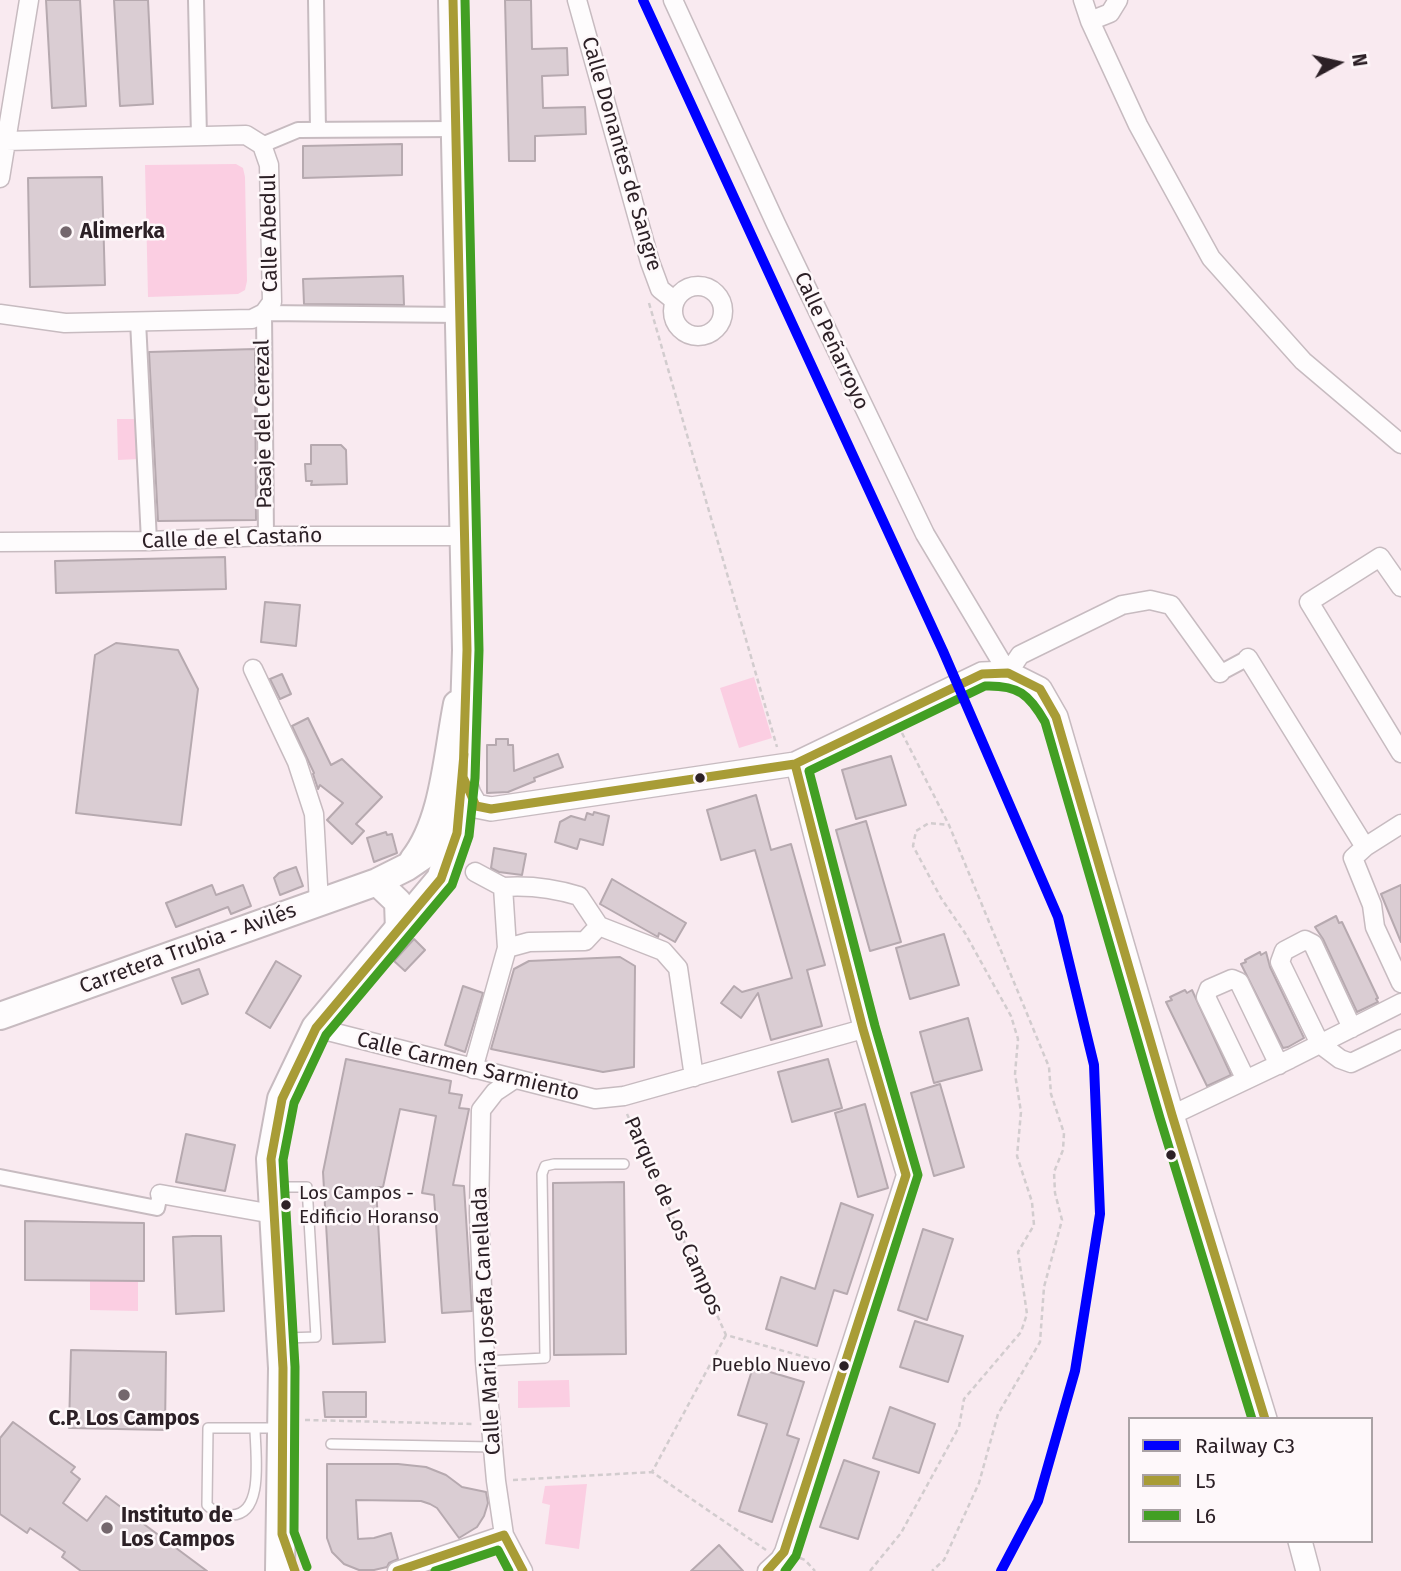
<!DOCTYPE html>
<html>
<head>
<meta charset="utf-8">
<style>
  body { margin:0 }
  #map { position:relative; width:1401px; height:1571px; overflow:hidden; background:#f9eaf0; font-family:"Fira Sans",sans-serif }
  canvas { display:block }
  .legend { position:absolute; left:1128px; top:1417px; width:245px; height:126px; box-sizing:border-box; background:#fef8fa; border:2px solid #aaa2a5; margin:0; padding:9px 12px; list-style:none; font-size:21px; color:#2c2026 }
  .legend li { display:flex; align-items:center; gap:14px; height:35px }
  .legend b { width:35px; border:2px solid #aaa2a5 }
  .north { position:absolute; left:1303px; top:28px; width:70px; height:70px; -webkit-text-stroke:5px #fef8fa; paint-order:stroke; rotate:82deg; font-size:19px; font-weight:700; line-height:28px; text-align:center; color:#2c2026 }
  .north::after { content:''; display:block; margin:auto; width:24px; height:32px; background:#2c2026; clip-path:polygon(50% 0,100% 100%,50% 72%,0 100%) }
</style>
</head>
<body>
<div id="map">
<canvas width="1401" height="1571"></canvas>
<ul class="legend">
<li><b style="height:9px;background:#00f"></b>Railway C3</li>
<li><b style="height:9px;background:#a89c36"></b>L5</li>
<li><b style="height:9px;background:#429f23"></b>L6</li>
</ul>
<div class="north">N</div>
</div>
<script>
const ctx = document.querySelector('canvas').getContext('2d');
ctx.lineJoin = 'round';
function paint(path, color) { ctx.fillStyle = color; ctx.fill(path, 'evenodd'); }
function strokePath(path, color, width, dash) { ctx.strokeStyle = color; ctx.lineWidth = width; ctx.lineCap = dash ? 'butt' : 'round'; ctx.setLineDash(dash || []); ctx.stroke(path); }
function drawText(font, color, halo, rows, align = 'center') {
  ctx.font = font + ' "Fira Sans",sans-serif'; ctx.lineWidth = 5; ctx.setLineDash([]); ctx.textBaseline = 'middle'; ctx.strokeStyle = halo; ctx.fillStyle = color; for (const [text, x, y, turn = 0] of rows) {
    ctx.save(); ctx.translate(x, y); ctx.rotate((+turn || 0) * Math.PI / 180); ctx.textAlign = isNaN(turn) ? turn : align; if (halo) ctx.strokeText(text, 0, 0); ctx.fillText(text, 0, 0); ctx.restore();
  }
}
paint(new Path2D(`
  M236 164 243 168 245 177 247 281 245 290 238 294 148 297 145 165Z
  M117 419H138L139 459 118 460Z
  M754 677 772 738 739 748 720 688Z
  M90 1280 138 1281V1311L90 1310Z
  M569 1380 570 1407 518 1408V1381Z
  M587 1484 579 1549 545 1544 550 1505 542 1503 545 1486Z`), '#fbcee2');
const building = new Path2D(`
  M46 0H80L86 106 52 108Z
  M114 0H148L153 104 120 106Z
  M505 0H531L532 49 567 48 568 75 542 76 543 108 585 107 586 134 535 136V161H509Z
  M402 144V175L303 178V146Z
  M102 177 105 285 30 287 28 178Z
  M403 276 404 305 304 304 303 279Z
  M255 349 256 520 158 521 149 352Z
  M311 445H341L346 450 347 484 311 485 312 481H306L305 464H311Z
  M225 557 226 589 56 593 55 561Z
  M265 602 300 605 296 646 261 642Z
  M116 643 178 650 198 689 181 825 76 813 95 655Z
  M282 674 291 694 280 699 270 679Z
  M308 718 331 765 342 759 382 797 356 824 364 831 352 844 327 820 343 803 320 785 318 789 313 774 314 773 292 726Z
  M496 739H508V745H513L514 771 558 754 563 767 534 778 535 781 508 792 487 793V745H496Z
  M891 756 906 805 856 819 842 770Z
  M756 795 771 850 791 844 825 965 807 970 822 1026 771 1040 758 993 741 1018 721 1003 734 986 742 992 792 978 755 850 721 860 707 810Z
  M594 812 609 816 603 845 580 839 577 849 555 842 560 822 571 816 585 820 587 813 593 815Z
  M866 821 901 942 870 951 836 830Z
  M386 832 387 835 392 834 397 853 374 862 367 838Z
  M494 848 526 854 522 875 499 872 491 868Z
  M296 867 303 886 280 895 274 878 279 873Z
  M612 879 686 923 675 942 659 933 658 937 600 904Z
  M212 885 216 895 243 885 251 906 231 914 228 907 176 927 166 903Z
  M1401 885V942L1381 894Z
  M1336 916 1339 923 1342 922 1378 998 1376 999 1378 1002 1357 1012 1323 939 1315 927Z
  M944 934 959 985 910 999 896 948Z
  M414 939 425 950 405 971 394 961Z
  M1260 952 1261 955 1266 952 1270 967 1304 1038 1288 1047 1283 1048 1241 964 1246 962 1245 960Z
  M620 957 635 966 634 1067 603 1072 491 1049 514 969 529 961Z
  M276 961 301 976 270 1028 246 1013Z
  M199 969 208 994 182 1004 172 978Z
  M463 986 483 993 465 1052 445 1045Z
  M1185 990 1187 993 1192 990 1231 1075 1207 1086 1166 1002 1172 1000 1170 997Z
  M968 1018 982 1070 934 1083 920 1032Z
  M346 1059 451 1081 449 1093 462 1095 459 1108 469 1109 453 1185 464 1186 472 1311 442 1313 434 1195 422 1193 436 1116 400 1109 383 1187H376L385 1342 333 1344 323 1172Z
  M828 1059 842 1108 792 1122 778 1072Z
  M940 1084 964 1167 934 1176 911 1093Z
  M865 1104 888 1188 858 1197 835 1113Z
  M186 1134 235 1145 225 1191 176 1182Z
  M624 1182 626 1354 554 1355 553 1183Z
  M841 1203 873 1215 847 1294 834 1290 817 1346 766 1329 781 1277 815 1289Z
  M25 1221 144 1223V1281L25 1280Z
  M923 1229 953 1239 927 1320 898 1310Z
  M193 1236H221L224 1311 176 1314 173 1237Z
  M915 1321 963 1336 948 1382 900 1367Z
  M71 1350 166 1352 165 1430 69 1428Z
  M753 1367 804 1382 787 1435 799 1439 772 1522 739 1511 767 1424 738 1415Z
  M323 1392H366V1417H325Z
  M890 1407 935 1424 919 1473 873 1458Z
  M13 1422 75 1467 71 1472 80 1479 63 1503 87 1521 106 1496 207 1571H81L62 1557 65 1552 30 1528 27 1533 0 1514V1438Z
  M844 1460 879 1472 858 1539 820 1527Z
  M327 1464H398L426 1467 446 1475 462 1487 486 1492 488 1503 484 1516 477 1527 459 1538 437 1508 430 1504 421 1501 356 1500 358 1539 374 1538 391 1533 398 1559 389 1563 387 1567 374 1570H359L344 1564 332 1552 327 1538Z
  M719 1545 743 1571H691Z`);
paint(building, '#dacdd3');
strokePath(building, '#b6a9af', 2);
const service = new Path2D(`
  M277 1187H307L316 1337 286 1338
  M485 1361 545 1358 542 1174 545 1166 554 1164H624
  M255 1428C255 1452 265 1514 232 1515 221 1515 215 1513 207 1505L208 1428H278
  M331 1444 493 1447`);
const pedestrian = new Path2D(`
  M196 0 199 137
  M316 0 318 130
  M262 145 298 130 455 129
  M138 321 149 541
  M266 536 264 313 460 315
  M1220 673 1248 658
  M0 1177 157 1208 160 1194`);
const minor = new Path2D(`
  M577 0 650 262 660 289 675 301
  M673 0 776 224 925 534 1008 673 1020 655 1122 605 1150 600 1171 605 1220 673
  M1083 0 1090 21 1138 125 1211 258 1303 361 1401 444
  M1090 21 1110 13 1118 0
  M0 178 29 0
  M673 311a25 25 0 1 1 50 0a25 25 0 1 1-50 0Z
  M0 314 65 323 252 319 264 313 272 302 269 165 262 145 246 135 6 141
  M0 542 149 541 266 536H464
  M1401 587 1380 557 1309 602 1401 753
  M1248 658 1365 847 1401 824
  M253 669 297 762 314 814 319 903
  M1365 847 1353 858 1372 905 1375 927 1401 983
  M475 872 503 887
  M507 948 503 887C530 885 553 888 579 896L599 926 663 951 678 968 694 1077
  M316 1028 595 1099 624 1096 863 1029
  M1352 1028 1313 944 1305 940 1284 951 1280 962 1320 1044 1340 1059 1351 1063 1401 1039
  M473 1069 507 948 529 942 585 941 599 926
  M513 1080 495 1092 481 1110 479 1213 485 1361 496 1481 504 1535 523 1571
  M1246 1080 1206 997 1209 989 1232 979 1239 982 1279 1065
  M1172 1115 1290 1059 1401 1003
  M160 1194 273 1214
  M397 1571 504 1535
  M767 1571 780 1559 784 1552 906 1175 863 1029 795 764`);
const tertiary = new Path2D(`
  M463 777 469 794 476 806 491 809 795 764 982 674 1008 673 1040 689 1056 717 1172 1115 1265 1419
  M1300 1541 1308 1571`);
const secondary = new Path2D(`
  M413 860C444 821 447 754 457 704
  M377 882 398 902 399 930
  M0 1016 377 882 407 867 457 833`);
const primary = new Path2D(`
  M280 1571 283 1368 271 1159 282 1099 316 1028 441 879 457 833 463 777 467 650 453 0`);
strokePath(service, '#c7bbc0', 12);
strokePath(pedestrian, '#c7bbc0', 18);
strokePath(minor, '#c7bbc0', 21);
strokePath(tertiary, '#c7bbc0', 26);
strokePath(secondary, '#c7bbc0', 30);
strokePath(primary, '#c7bbc0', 32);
strokePath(new Path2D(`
  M649 303 777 747
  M902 733 949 825 1049 1067 1051 1094 1064 1133 1063 1150 1054 1172 1055 1193 1062 1220 1044 1287 1040 1342 998 1414 979 1483 944 1560 932 1571
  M627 1114 726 1335 827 1363
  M726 1335 652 1472 766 1550
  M305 1420 473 1424
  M513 1480 652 1472
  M800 1558 805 1560 815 1571
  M870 1571 901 1533 959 1427 964 1399 1021 1332 1027 1314 1018 1252 1034 1225 1032 1202 1017 1156 1021 1112 1015 1074 1018 1039 1011 1016 965 933 941 898 913 846 916 831 929 823 949 825`), '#d2ccce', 2.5, [5, 3.5]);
strokePath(service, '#fefcfd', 9);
strokePath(pedestrian, '#fefcfd', 14);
strokePath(minor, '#fefcfd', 18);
strokePath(tertiary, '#fefcfd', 23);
strokePath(secondary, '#fefcfd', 26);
strokePath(primary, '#fefcfd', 28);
strokePath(new Path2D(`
  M453 0 467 650 463 777 476 806 491 809 795 764 982 674 1008 673 1040 689 1056 717 1172 1115 1265 1419
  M295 1571 282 1534 283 1368 271 1159 282 1099 316 1028 441 879 457 833 464 754
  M397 1571 504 1535 523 1571
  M767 1571 784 1552 906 1175 863 1029 795 764`), '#a89c36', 9);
strokePath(new Path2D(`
  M307 1567 294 1532 295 1367 283 1160 294 1103 326 1035 452 885 469 836 475 778 479 650 465 0
  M435 1571 498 1550 509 1571
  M785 1571 796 1556 918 1175 875 1026 809 771 985 686C1018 685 1029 694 1045 722L1160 1118 1252 1419`), '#429f23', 9);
strokePath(new Path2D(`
  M643 0 943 651 1058 917 1094 1065 1100 1214 1075 1371 1038 1501 1001 1571`), '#00f', 10);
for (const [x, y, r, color] of [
  [66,232,7,"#74676d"],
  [700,778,6,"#2c2026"],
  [1171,1155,6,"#2c2026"],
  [286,1205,6,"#2c2026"],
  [844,1366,6,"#2c2026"],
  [124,1395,7,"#74676d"],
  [107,1528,7,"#74676d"]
]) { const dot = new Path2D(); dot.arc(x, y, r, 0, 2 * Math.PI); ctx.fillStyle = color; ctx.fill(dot); strokePath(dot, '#fef8fa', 2.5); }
drawText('19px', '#2c2026', '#fef8fa', [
  ["Los Campos -",299,1194],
  ["Edificio Horanso",299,1218],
  ["Pueblo Nuevo",831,1366,"right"]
], 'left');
drawText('21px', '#2c2026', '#fef8fa', [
  ["Calle Donantes de Sangre",621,154,74],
  ["Calle Abedul",270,233,-91],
  ["Calle Peñarroyo",831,341,65],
  ["Pasaje del Cerezal",264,424,-91],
  ["Calle de el Castaño",232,539,-2],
  ["Carretera Trubia - Avilés",188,949,-20],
  ["Calle Carmen Sarmiento",468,1067,14],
  ["Parque de Los Campos",673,1216,66],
  ["Calle Maria Josefa Canellada",487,1321,-93]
]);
drawText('bold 21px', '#2c2026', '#fef8fa', [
  ["Alimerka",80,232],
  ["C.P. Los Campos",124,1419,"center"],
  ["Instituto de",121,1516],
  ["Los Campos",121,1540]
], 'left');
</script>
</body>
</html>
